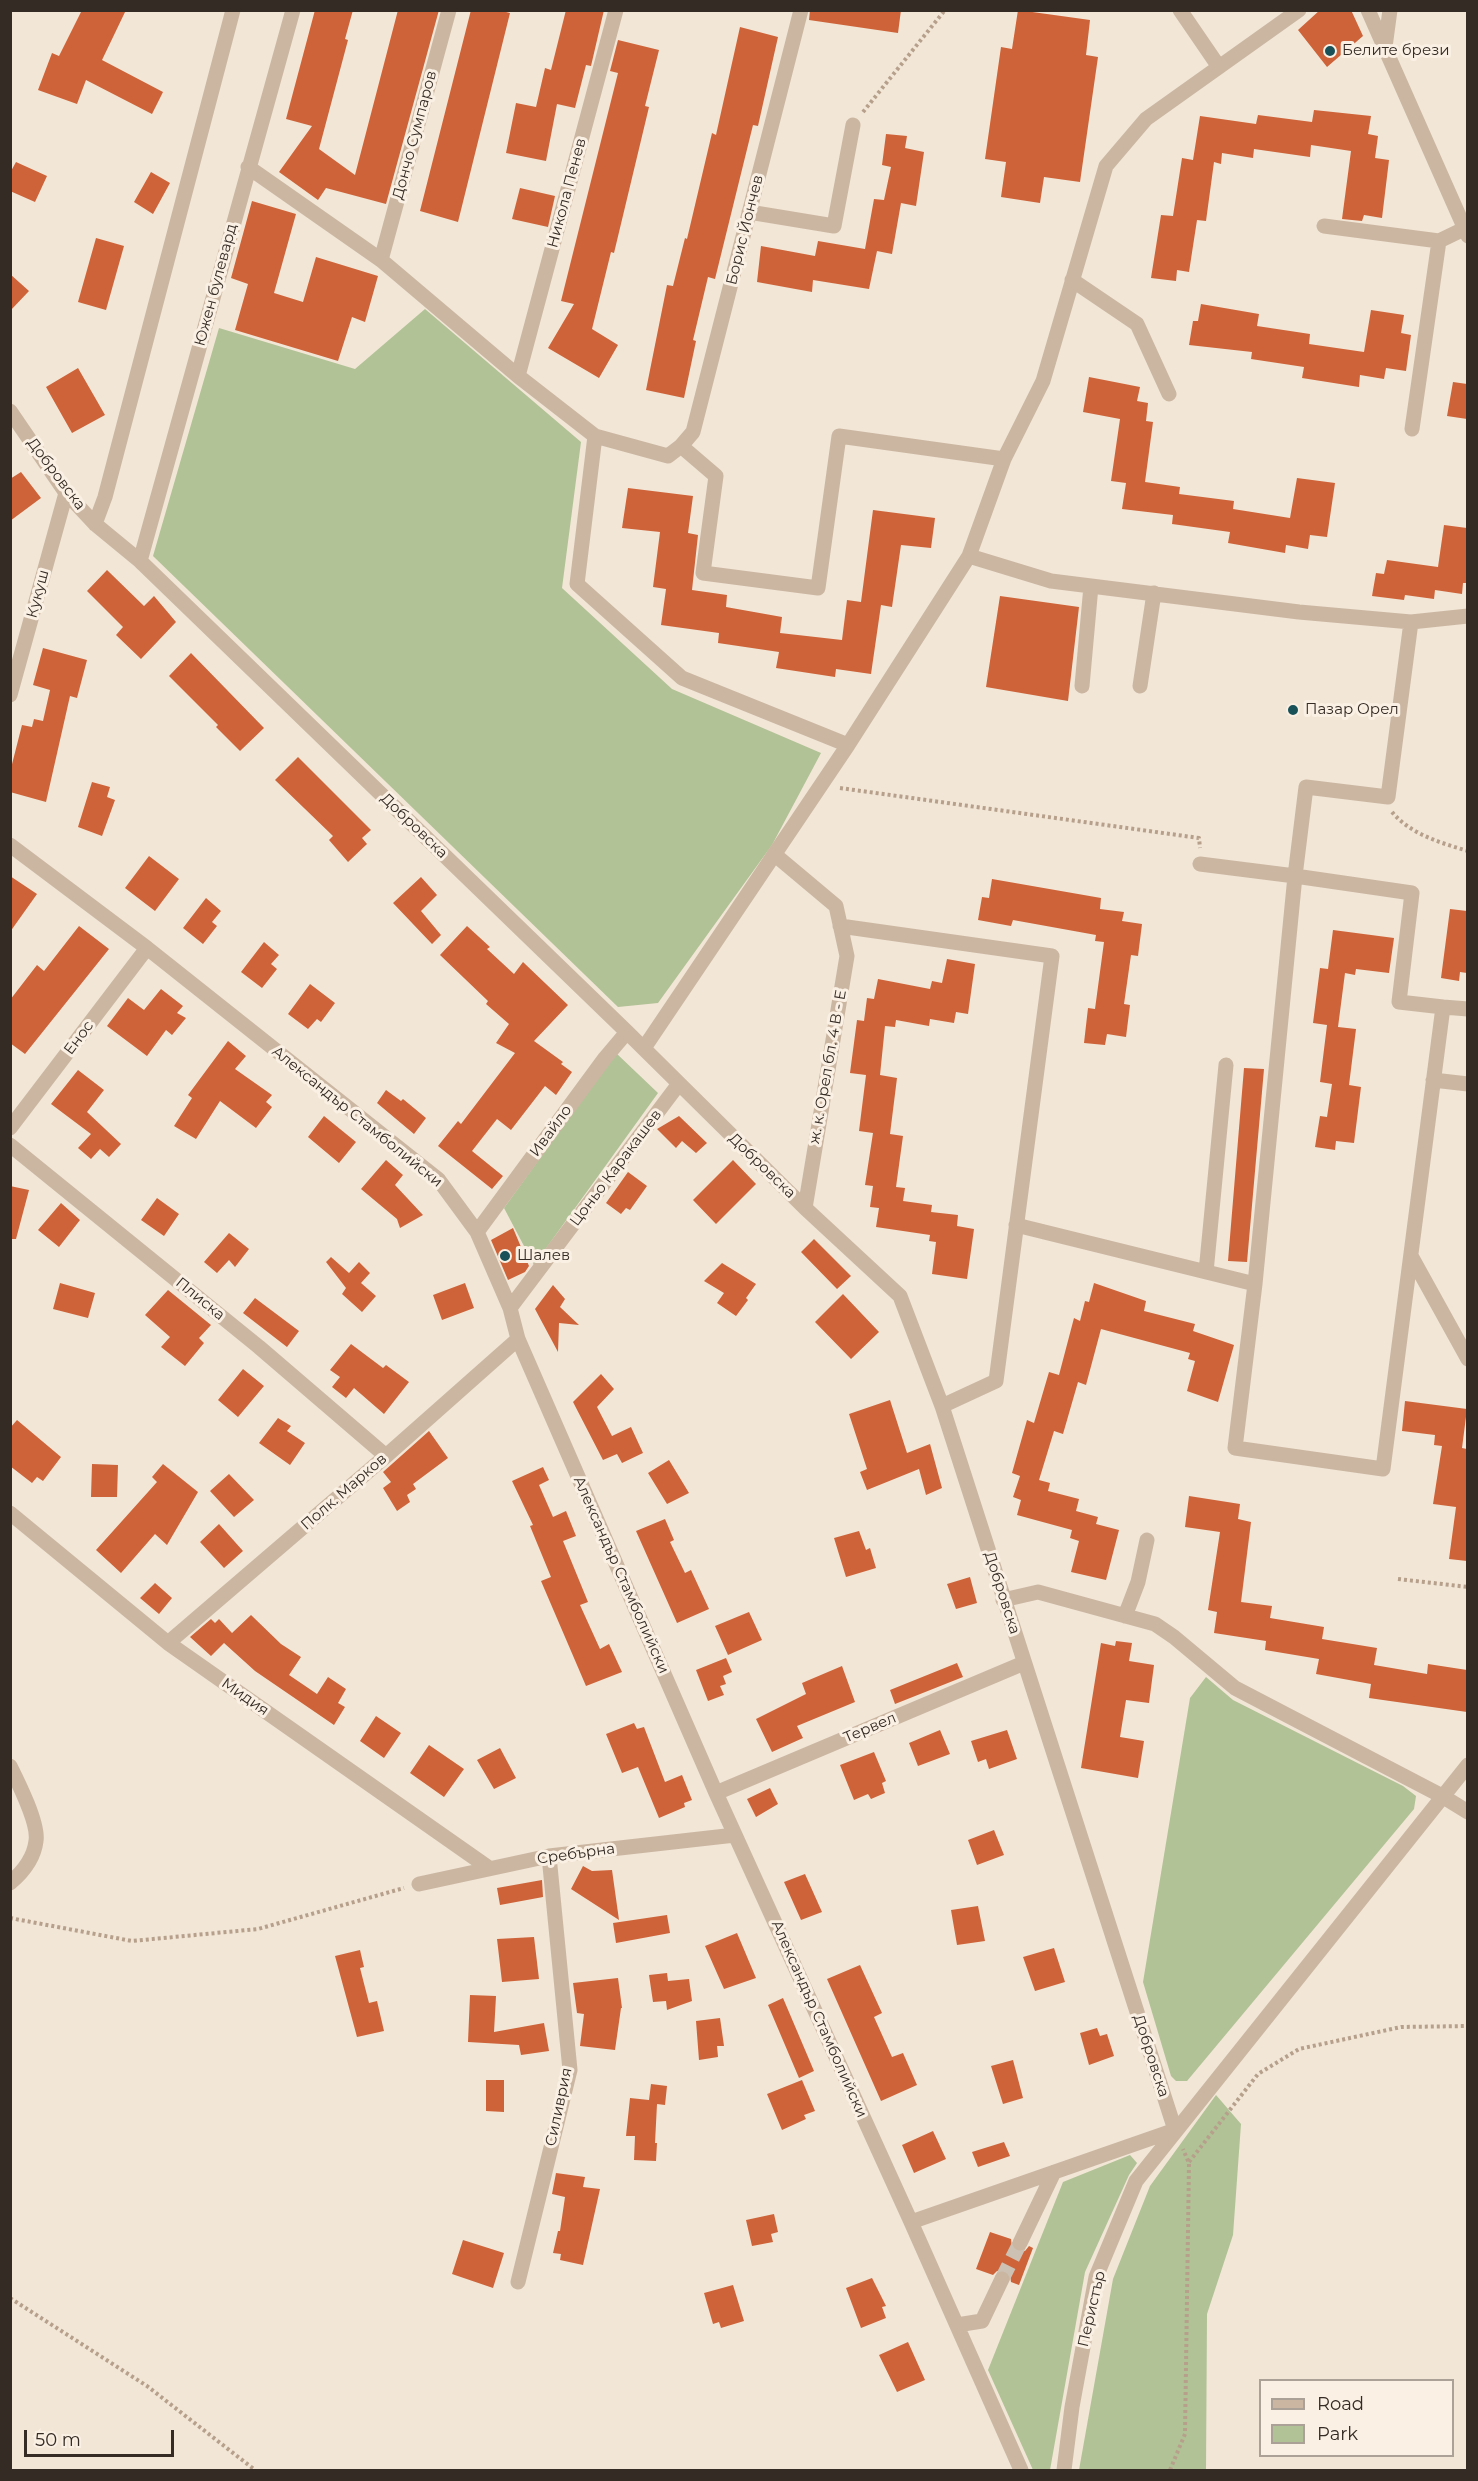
<!DOCTYPE html>
<html>
<head>
<meta charset="utf-8">
<style>
  body { margin:0 }
  #map { position:relative; width:1478px; height:2481px; overflow:hidden; background:#f2e6d6; font-family:Montserrat,sans-serif }
  canvas { display:block }
  .frame { position:absolute; inset:0; border:12px solid #352b25; pointer-events:none }
  .legend { position:absolute; left:1259px; top:2379px; width:195px; height:78px; box-sizing:border-box; background:#faf0e3; border:2px solid #aba197; margin:0; padding:8px 10px; list-style:none; font-size:18px; color:#352b25 }
  .legend li { display:flex; align-items:center; gap:12px; height:30px }
  .legend b { width:30px; border:2px solid #aba197 }
  .scale { position:absolute; left:24px; top:2430px; width:150px; height:27px; box-sizing:border-box; border:3px solid #352b25; border-top:0; padding-left:8px; font-size:18px; line-height:21px; white-space:nowrap; color:#352b25; -webkit-text-stroke:4px #faf0e3; paint-order:stroke }
</style>
</head>
<body>
<div id="map">
<canvas width="1478" height="2481"></canvas>
<div class="frame"></div>
<ul class="legend">
<li><b style="height:8px;background:#cbb6a2"></b>Road</li>
<li><b style="height:16px;background:#b1c296"></b>Park</li>
</ul>
<div class="scale">50 m</div>
</div>
<script>
const ctx = document.querySelector('canvas').getContext('2d');
ctx.lineJoin = 'round';
function paint(path, color) { ctx.fillStyle = color; ctx.fill(path, 'evenodd'); }
function strokePath(path, color, width, dash) { ctx.strokeStyle = color; ctx.lineWidth = width; ctx.lineCap = dash ? 'butt' : 'round'; ctx.setLineDash(dash || []); ctx.stroke(path); }
function drawText(font, color, halo, rows, align = 'center') {
  ctx.font = font + ' Montserrat,sans-serif'; ctx.lineWidth = 6; ctx.setLineDash([]); ctx.textBaseline = 'middle'; ctx.strokeStyle = halo; ctx.fillStyle = color; for (const [text, x, y, turn = 0] of rows) {
    ctx.save(); ctx.translate(x, y); ctx.rotate((+turn || 0) * Math.PI / 180); ctx.textAlign = isNaN(turn) ? turn : align; if (halo) ctx.strokeText(text, 0, 0); ctx.fillText(text, 0, 0); ctx.restore();
  }
}
paint(new Path2D(`
  M425 309 581 442 562 588 672 689 821 753 772 845 658 1003 618 1007 153 556 219 328 355 369Z
  M616 1053 658 1093 534 1265 504 1208Z
  M1206 1677 1233 1700 1403 1786 1416 1796 1414 1809 1187 2081H1176L1171 2076 1143 1982 1190 1698Z
  M1216 2095 1241 2124 1233 2235 1207 2314 1206 2470H1079L1113 2279 1150 2186Z
  M1130 2155 1137 2163 1129 2175 1085 2272 1050 2470H1033L988 2370 1063 2182Z`), '#b1c296');
paint(new Path2D(`
  M82 10H126L102 60 163 92 152 114 86 80 77 104 38 90 52 53 59 56Z
  M315 10H353L345 39 348 40 319 149 355 175 398 10H439L386 204 326 188 318 200 279 172 312 126 286 119Z
  M471 10H498L510 13 458 222 420 211Z
  M566 10H604L591 66 586 65 575 108 557 104 546 161 506 153 516 103 536 107 545 68 551 70Z
  M810 10H901L898 33 809 20Z
  M1018 10 1090 20 1086 55 1098 57 1080 182 1044 177 1040 203 1001 197 1006 162 985 159 1001 47 1012 49Z
  M1320 10H1351L1363 36 1327 67 1298 30Z
  M740 27 778 37 758 126 753 125 715 279 708 277 693 340 696 341 684 398 646 390 667 285 673 286 685 238 687 239 712 133 716 135Z
  M618 40 659 50 645 106 649 107 614 253 611 252 592 329 618 345 599 378 548 348 574 304 561 301 618 73 610 71Z
  M1314 110 1371 116 1368 134 1378 136 1375 158 1389 160 1382 218 1364 215 1362 221 1342 219 1351 151 1311 145 1310 157 1254 149 1253 158 1222 153 1221 164 1214 162 1206 221 1197 220 1189 272 1177 270 1176 281 1151 278 1161 215 1173 216 1182 158 1193 160 1200 116 1256 124 1258 115 1312 122Z
  M886 134 907 136 905 148 924 152 916 206 901 203 892 254 877 251 869 289 813 280 812 292 757 282 761 246 815 256 818 241 865 249 874 199 884 200 891 167 882 165Z
  M16 162 47 176 35 202 10 191V173Z
  M151 172 170 183 153 214 134 202Z
  M520 188 555 196 548 227 512 219Z
  M252 201 296 214 274 293 303 302 316 257 378 276 365 322 352 317 338 361 235 330 248 284 231 278Z
  M96 238 124 246 106 310 78 302Z
  M10 274 29 291 10 311Z
  M1201 304 1259 314 1257 326 1310 334 1309 344 1364 352 1371 310 1404 315 1401 333 1411 335 1406 371 1386 368 1384 379 1360 375 1359 387 1302 378 1304 367 1251 359 1252 352 1189 345 1193 321H1198Z
  M78 368 105 415 72 433 46 387Z
  M1089 377 1140 387 1137 401 1148 403 1146 421 1153 422 1145 482 1180 487 1179 494 1234 501 1233 509 1290 518 1297 478 1335 483 1327 537 1310 535 1308 549 1286 545 1285 553 1228 543 1230 532 1172 524 1173 515 1122 509 1126 483 1111 481 1120 419 1083 412Z
  M1453 382 1467 384V419L1447 416Z
  M21 472 41 498 10 521V479Z
  M628 488 693 496 688 533 698 535 692 590 727 595 726 607 782 617 780 633 842 640 847 600 861 602 873 510 935 518 931 548 901 545 892 607 881 605 871 674 836 669 835 677 776 668 779 652 718 643 719 633 661 625 666 589 653 587 660 532 622 528Z
  M1444 525 1467 528V583H1463L1462 594 1435 590 1434 599 1405 595 1404 600 1372 596 1376 573 1384 574 1387 560 1438 567Z
  M107 570 144 606 154 596 176 622 141 659 116 635 123 627 87 591Z
  M1000 596 1079 607 1068 701 986 687Z
  M43 648 87 660 77 698 70 696 46 802 10 792V772L22 725 32 727 34 719 43 721 50 690 33 685Z
  M191 653 264 728 240 751 216 727 218 725 169 676Z
  M298 757 371 830 362 838 367 844 348 862 329 840 333 836 275 780Z
  M92 782 110 787 107 797 115 800 102 836 78 827Z
  M149 856 179 879 155 911 125 888Z
  M10 876 37 894 10 932Z
  M421 877 437 895 421 911 441 935 432 944 393 903Z
  M992 879 1101 898 1100 909 1124 912 1122 921 1142 924 1138 956 1131 955 1124 1004 1130 1005 1126 1037 1107 1034 1105 1045 1084 1043 1088 1008 1095 1009 1104 942 1095 941 1096 935 1013 920 1011 926 978 920 982 897 989 898Z
  M206 898 221 911 212 922 217 926 203 944 183 928Z
  M1450 909 1467 911V973L1460 972 1459 981 1441 978Z
  M79 926 109 949 25 1054 10 1043V1000L37 965 44 971Z
  M467 926 490 947 487 949 514 974 523 962 568 1005 534 1041 563 1062 561 1064 572 1072 556 1095 545 1086 511 1130 497 1119 472 1151 503 1176 492 1189 438 1146 458 1121 461 1124 515 1053 496 1043 509 1024 486 1004 488 1001 440 955Z
  M1333 930 1394 938 1389 973 1356 969 1355 975 1345 973 1338 1027 1356 1029 1349 1085 1361 1087 1354 1143 1336 1141 1335 1150 1315 1147 1320 1116 1327 1117 1332 1084 1320 1082 1327 1025 1313 1023 1320 968 1328 969Z
  M264 942 279 955 271 964 277 969 262 988 241 972Z
  M947 959 975 964 968 1014 956 1012 954 1023 930 1019 929 1026 896 1020 895 1027 885 1026 880 1075 897 1078 890 1134 903 1136 896 1187 905 1188 903 1201 932 1205 931 1212 958 1215 957 1226 974 1229 967 1279 932 1274 936 1242 929 1241 930 1235 876 1227 879 1208 870 1207 873 1186 865 1185 873 1133 859 1131 866 1075 850 1073 857 1020 864 1021 867 998 874 999 878 979 930 989 932 981 942 983Z
  M310 984 335 1003 321 1022 317 1019 308 1029 288 1014Z
  M161 989 183 1006 177 1013 186 1018 172 1035 166 1030 147 1056 107 1026 128 998 144 1010Z
  M228 1041 246 1056 235 1069 272 1095 266 1102 272 1107 256 1128 220 1101 196 1139 174 1126 192 1098 188 1095Z
  M1244 1068 1264 1069 1247 1262 1228 1261Z
  M78 1070 104 1090 87 1112 121 1144 109 1157 100 1149 91 1159 78 1148 91 1134 51 1104Z
  M386 1090 401 1101 403 1099 426 1118 414 1134 377 1103Z
  M324 1116 356 1142 339 1163 308 1137Z
  M679 1116 707 1143 696 1153 682 1141 676 1148 657 1129Z
  M386 1160 403 1175 395 1185 423 1215 400 1228 397 1219 361 1189Z
  M733 1160 756 1184 716 1224 693 1200Z
  M628 1172 647 1186 630 1210 626 1208 621 1214 606 1203Z
  M10 1186 29 1190 16 1239H10Z
  M157 1198 179 1214 164 1236 141 1220Z
  M61 1203 80 1220 59 1247 38 1230Z
  M513 1228 529 1266 525 1272 508 1280 491 1240Z
  M229 1233 249 1249 235 1267 229 1260 217 1273 204 1262Z
  M814 1239 851 1276 837 1289 801 1252Z
  M331 1257 349 1273 359 1262 370 1273 361 1283 376 1296 362 1312 342 1294 346 1288 326 1262Z
  M722 1263 756 1284 746 1298 748 1300 736 1316 717 1303 724 1293 704 1281Z
  M60 1283 95 1293 88 1318 53 1309Z
  M465 1283 474 1308 442 1320 433 1295Z
  M1094 1283 1146 1301 1144 1311 1195 1324 1193 1331 1234 1345 1218 1402 1187 1391 1195 1361 1188 1359 1190 1353 1101 1329 1086 1385 1078 1382 1063 1434 1054 1431 1039 1480 1050 1483 1048 1491 1079 1499 1076 1511 1098 1517 1096 1524 1119 1530 1106 1580 1071 1572 1079 1541 1070 1538 1072 1530 1017 1515 1021 1500 1013 1497 1020 1476 1012 1473 1027 1420 1034 1423 1049 1372 1059 1375 1074 1318 1080 1321 1085 1301 1089 1302Z
  M553 1285 565 1299 560 1307 579 1325 559 1323 558 1352 535 1309Z
  M168 1290 211 1325 199 1338 204 1343 185 1366 161 1347 170 1337 145 1315Z
  M843 1294 879 1332 851 1359 815 1322Z
  M255 1298 299 1331 287 1347 243 1313Z
  M351 1344 383 1368 386 1365 409 1382 384 1414 354 1388 346 1398 332 1387 340 1377 330 1370Z
  M243 1369 264 1386 238 1417 218 1400Z
  M601 1374 614 1389 597 1407 612 1436 631 1427 643 1453 622 1463 617 1454 603 1460 573 1402Z
  M890 1400 907 1453 930 1444 942 1488 926 1495 919 1469 867 1490 860 1472 867 1469 849 1414Z
  M1405 1401 1467 1409 1462 1448 1467 1449V1561L1449 1559 1456 1507 1433 1504 1442 1446 1434 1445 1435 1435 1402 1431Z
  M278 1418 291 1426 287 1431 305 1443 290 1465 259 1443Z
  M17 1420 61 1457 43 1481 37 1477 32 1483 10 1466V1428Z
  M429 1431 448 1458 413 1484 416 1489 407 1495 410 1502 397 1511 383 1488 391 1482 383 1472Z
  M669 1460 689 1493 667 1504 648 1473Z
  M92 1464 118 1465 117 1497H91Z
  M163 1464 198 1492 167 1545 155 1534 121 1573 96 1550 157 1482 152 1477Z
  M543 1467 549 1480 539 1485 553 1517 566 1511 576 1536 563 1541 588 1602 580 1605 600 1649 609 1644 622 1672 586 1686 541 1581 551 1577 530 1526 533 1525 512 1481Z
  M229 1474 254 1500 234 1517 210 1491Z
  M1189 1496 1240 1504 1238 1519 1251 1522 1241 1602 1272 1606 1270 1618 1324 1627 1322 1639 1377 1648 1374 1665 1427 1674 1428 1664 1467 1670V1712L1369 1698 1371 1684 1316 1674 1319 1659 1265 1650 1266 1641 1214 1633 1217 1612 1208 1610 1220 1532 1185 1527Z
  M665 1519 674 1540 670 1542 685 1573 691 1570 709 1609 677 1623 636 1531Z
  M219 1524 243 1551 224 1568 200 1542Z
  M859 1531 866 1550 870 1548 876 1568 846 1577 834 1538Z
  M970 1577 977 1603 956 1609 947 1584Z
  M155 1583 172 1598 159 1614 140 1598Z
  M749 1612 762 1640 728 1655 715 1626Z
  M251 1615 281 1644 301 1657 289 1675 317 1694 328 1677 346 1689 338 1703 345 1707 334 1725 255 1671 224 1643 211 1656 190 1637 211 1619 215 1623 219 1619 232 1633Z
  M1116 1641 1132 1643 1129 1661 1154 1665 1149 1703 1126 1700 1120 1737 1144 1741 1138 1778 1081 1768 1101 1643 1115 1646Z
  M726 1658 732 1672 723 1676 726 1684 720 1686 724 1695 708 1701 696 1670Z
  M957 1663 963 1677 895 1704 890 1690Z
  M842 1666 855 1702 797 1726 803 1738 772 1752 756 1719 806 1694 802 1683Z
  M376 1716 401 1733 384 1758 360 1741Z
  M634 1723 637 1729 644 1727 665 1782 682 1775 692 1800 684 1803 685 1807 659 1818 638 1767 622 1773 606 1734Z
  M940 1730 950 1754 918 1766 909 1743Z
  M1007 1730 1017 1759 989 1769 986 1759 978 1762 971 1741Z
  M429 1745 464 1769 444 1797 410 1773Z
  M500 1748 516 1778 494 1789 477 1760Z
  M874 1752 886 1781 882 1783 885 1793 871 1799 868 1794 854 1800 840 1765Z
  M770 1788 778 1804 756 1817 747 1799Z
  M994 1830 1004 1855 977 1865 968 1840Z
  M583 1866 592 1871 612 1870 619 1920 571 1889Z
  M805 1874 822 1912 801 1920 784 1882Z
  M542 1880 543 1897 500 1905 497 1888Z
  M978 1906 985 1941 957 1945 951 1910Z
  M667 1915 670 1933 616 1943 613 1923Z
  M737 1933 756 1978 724 1989 705 1946Z
  M534 1937 539 1979 502 1982 497 1939Z
  M1054 1948 1065 1982 1035 1991 1023 1957Z
  M360 1950 364 1967 360 1968 369 2003 377 2001 384 2031 357 2037 335 1956Z
  M860 1965 882 2013 874 2017 892 2057 903 2053 917 2085 881 2101 827 1979Z
  M667 1973 668 1981 689 1979 692 2001 667 2010 666 2001 653 2002 649 1975Z
  M618 1978 622 2008H621L615 2050 580 2046 584 2014 577 2013 573 1983Z
  M470 1995 496 1996 494 2032 544 2023 549 2051 521 2055 519 2045 468 2042Z
  M783 1998 814 2071 799 2078 768 2005Z
  M720 2018 724 2046H717L718 2057 699 2060 696 2021Z
  M1097 2028 1100 2036 1107 2034 1114 2056 1089 2065 1080 2033Z
  M1013 2060 1023 2098 1003 2104 991 2066Z
  M486 2080H504V2112L486 2111Z
  M802 2080 815 2111 804 2115 806 2119 782 2130 767 2094Z
  M651 2084 667 2086 665 2105 657 2104 655 2143H657L656 2161 634 2160 635 2136H626L630 2098 649 2100Z
  M933 2131 946 2159 914 2173 902 2145Z
  M1004 2142 1010 2156 978 2167 972 2152Z
  M556 2173 585 2177 583 2187 600 2189 583 2265 560 2260 561 2254 553 2253 558 2231H560L565 2197 552 2194Z
  M774 2214 778 2232 771 2234 773 2242 752 2246 746 2220Z
  M990 2232 1011 2239 1012 2248 1016 2252 1025 2251 1029 2246 1033 2248 1019 2285 1011 2282 1010 2274 1006 2270 997 2271 993 2275 976 2269Z
  M463 2240 504 2253 493 2288 452 2274Z
  M872 2278 886 2306 882 2307 886 2318 861 2328 846 2288Z
  M733 2285 744 2321 721 2328 719 2322 713 2324 704 2293Z
  M908 2342 925 2380 897 2392 879 2355Z`), '#ce6339');
strokePath(new Path2D(`
  M1002 2279 1020 2243`), '#ccc1b3', 15, [15, 8]);
strokePath(new Path2D(`
  M863 112 945 10
  M840 788 1199 838 1200 848
  M1392 812C1410 834 1441 843 1468 851
  M1398 1579 1468 1587
  M10 1918 132 1941 258 1929 404 1888
  M1189 2162 1258 2074 1299 2049 1401 2027 1468 2026
  M10 2298 147 2386 255 2470
  M1170 2470 1185 2434 1189 2163 1183 2149`), '#b6a08c', 4, [3, 3]);
strokePath(new Path2D(`
  M1180 10 1219 67
  M1368 10 1468 236
  M1385 47 1390 10
  M248 167 381 260 518 376 595 436 668 456 681 446 693 432 801 10
  M749 212 834 226 853 125
  M1324 226 1439 241 1468 227
  M381 260 449 10
  M1072 280 1137 324 1169 394
  M518 376 616 10
  M10 411 66 493 95 524 140 561 627 1032 805 1208 900 1296 942 1406 1175 2130
  M1412 429 1439 241
  M595 436 577 584 682 678 848 745
  M681 446 716 476 703 573 818 588 839 436 1004 459
  M95 524 105 497 233 10
  M969 556 1051 581 1299 612 1411 622 1468 616
  M140 561 293 10
  M1082 686 1091 586
  M1140 686 1154 593
  M10 695 66 493
  M10 845 147 948 438 1179 477 1232 510 1308 518 1339 716 1793 911 2222 1021 2470
  M774 854 836 906 847 956 805 1208
  M1200 864 1295 876 1306 787 1388 797 1411 622
  M840 926 1052 956 996 1381 942 1406
  M1443 1007 1468 1009
  M644 1048 848 745 969 556 1004 459 1043 381 1106 166 1146 119 1299 10
  M1433 1080 1468 1084
  M10 1128 147 948
  M10 1145 259 1347 386 1456
  M1016 1225 1255 1284 1235 1448 1383 1469 1443 1007 1399 1002 1412 893 1295 876 1255 1284
  M477 1232 605 1058 627 1032
  M1411 1256 1468 1359
  M1206 1272 1226 1065
  M510 1308 678 1085
  M10 1513 168 1643 489 1868
  M1003 1600 1038 1592 1155 1624 1174 1637 1235 1688 1442 1796 1468 1812
  M1125 1616 1138 1582 1147 1540
  M168 1643 386 1456 518 1339
  M10 1766C18 1782 39 1824 36 1841 34 1858 23 1872 10 1883
  M716 1793 1024 1663
  M419 1884 549 1856 735 1835
  M911 2222 1175 2130
  M1020 2243 1054 2172
  M518 2282 570 2070 549 1856
  M957 2325 982 2321 1002 2279
  M1064 2470 1072 2407 1096 2277 1136 2181 1468 1765`), '#cbb6a2', 15);
for (const [x, y, r, color] of [
  [1330,51,6,"#185158"],
  [1293,710,6,"#185158"],
  [505,1256,6,"#185158"]
]) { const dot = new Path2D(); dot.arc(x, y, r, 0, 2 * Math.PI); ctx.fillStyle = color; ctx.fill(dot); strokePath(dot, '#faf0e3', 2); }
drawText('15px', '#352b25', '#faf0e3', [
  ["Белите брези",1342,51],
  ["Пазар Орел",1305,710],
  ["Шалев",517,1256]
], 'left');
drawText('15px', '#352b25', '#faf0e3', [
  ["Дончо Сумпаров",415,135,-75],
  ["Никола Пенев",567,193,-75],
  ["Борис Йончев",745,230,-76],
  ["Южен булевард",216,285,-75],
  ["Добровска",56,474,53],
  ["Кукуш",38,594,-75],
  ["Добровска",414,826,44],
  ["Енос",79,1038,-53],
  ["ж. к. Орел бл. 4 В - Е",828,1067,-80],
  ["Александър Стамболийски",357,1117,39],
  ["Ивайло",551,1131,-54],
  ["Добровска",762,1166,44],
  ["Цоньо Каракашев",616,1168,-53],
  ["Плиска",200,1299,39],
  ["Полк. Марков",344,1492,-41],
  ["Александър Стамболийски",621,1575,66],
  ["Добровска",1002,1593,72],
  ["Мидия",245,1697,35],
  ["Тервел",870,1728,-23],
  ["Сребърна",576,1854,-8],
  ["Александър Стамболийски",819,2019,66],
  ["Добровска",1151,2056,72],
  ["Силиврия",559,2107,-78],
  ["Перистър",1092,2309,-77]
]);
</script>
</body>
</html>
